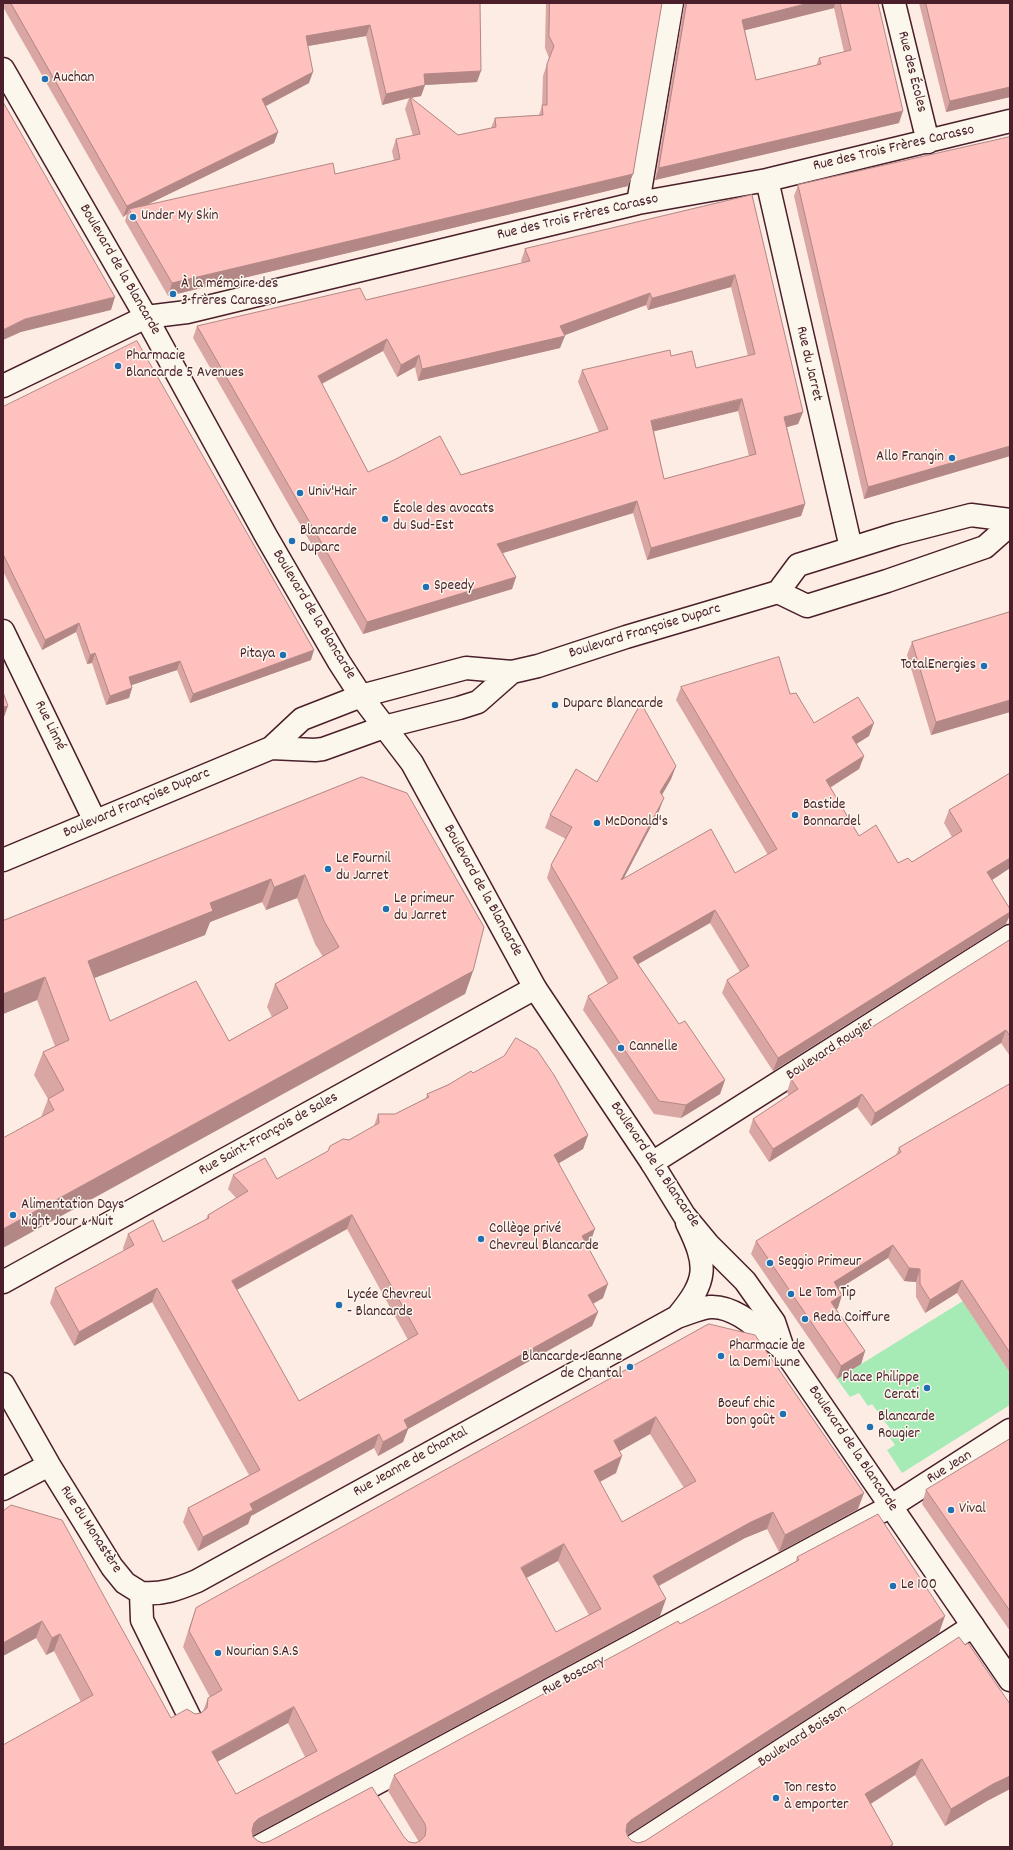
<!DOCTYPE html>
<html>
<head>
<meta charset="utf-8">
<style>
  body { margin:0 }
  #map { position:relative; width:1013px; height:1850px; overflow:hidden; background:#fcece3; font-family:Dekko,sans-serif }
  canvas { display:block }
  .frame { position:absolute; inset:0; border:4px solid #4a1f2b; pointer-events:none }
</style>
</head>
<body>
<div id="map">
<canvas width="1013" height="1850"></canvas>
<div class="frame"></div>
</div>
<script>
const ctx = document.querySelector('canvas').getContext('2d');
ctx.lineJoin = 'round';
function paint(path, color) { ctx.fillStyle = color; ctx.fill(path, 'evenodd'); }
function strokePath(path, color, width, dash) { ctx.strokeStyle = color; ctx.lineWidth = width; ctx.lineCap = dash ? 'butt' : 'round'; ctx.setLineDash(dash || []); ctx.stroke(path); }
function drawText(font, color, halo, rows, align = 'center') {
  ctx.font = font + ' Dekko,sans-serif'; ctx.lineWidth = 3; ctx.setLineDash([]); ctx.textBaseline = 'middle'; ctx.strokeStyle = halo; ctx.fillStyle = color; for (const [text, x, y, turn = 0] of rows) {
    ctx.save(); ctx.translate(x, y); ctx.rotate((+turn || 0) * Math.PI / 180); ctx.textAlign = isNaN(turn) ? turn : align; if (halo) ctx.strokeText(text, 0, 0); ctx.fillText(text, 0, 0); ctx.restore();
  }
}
paint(new Path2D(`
  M963 1301 1010 1373V1405L902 1473 887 1450 895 1445 887 1434 891 1430 872 1404 868 1406 859 1393 850 1397 837 1379Z`), '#a6eab6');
const street = new Path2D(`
  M894 3 928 142
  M767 180 851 548
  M638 203 672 3
  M3 386 146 317 187 312 638 203 767 180 1010 121
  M3 631 95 821
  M652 1163 1010 936
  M3 1282 535 988
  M677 1317C708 1280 708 1266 687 1223
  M3 1384 49 1465 112 1567 125 1583 141 1593
  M3 1489 49 1465
  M141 1593C162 1595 178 1589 197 1581L677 1317C687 1314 699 1308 710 1307 737 1305 763 1334 783 1349
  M141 1593 142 1620 190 1718
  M258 1847 863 1521 890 1507 1010 1430
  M632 1847 973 1626`);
const secondary = new Path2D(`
  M3 69 146 317 266 536 339 662 361 696 412 763 535 988 652 1163 684 1215 708 1244 745 1281 774 1322 783 1349 1010 1680
  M778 592 807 606 887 581 985 547 1010 525
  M271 748 315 750 323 749 384 727 459 708 478 702 512 672
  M3 860 271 748 302 719 361 696 466 668 512 672 538 666 626 637 778 592 798 565 897 534 971 515 1010 520`);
strokePath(street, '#4a1f2b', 25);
strokePath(secondary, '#4a1f2b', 25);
strokePath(street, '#fbf7ec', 22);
strokePath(secondary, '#fbf7ec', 22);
paint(new Path2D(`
  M3 3H480L477 82 425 85 421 96 411 98 458 135 491 128 495 118 539 115 542 106 543 76 549 58 545 48 546 3H662L633 174 628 186 168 296 125 221 127 214 123 217 3 7ZM366 36 382 105 409 98 405 109 413 136 396 139 392 151 394 161 335 174 148 204 274 143 278 132 266 106 309 83 308 46Z
  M684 3H878L899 123 655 180 684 5ZM834 8 844 52 819 58 816 66 756 80 745 30Z
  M919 3H1010V97L946 112Z
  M1010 137V456L864 499 794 196 798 185Z
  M752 195 803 412 798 424 787 427 805 504 801 516 647 560 633 513 503 553 516 577 512 589 363 634 193 338 197 326 366 300 522 263 521 261 525 249ZM731 287 748 356 696 368 671 356 582 370 578 382 599 432 461 475 368 472 322 384 383 351 397 377 415 367 418 381 560 348 564 335 646 305 648 310ZM738 411 749 456 664 479 654 431Z
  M3 407 311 660 190 703 177 670 131 685 132 688 129 698 106 705 92 663 87 664 76 632 42 650 3 571Z
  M1010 612V712L931 735 907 655 912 642Z
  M681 687 790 694 814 723 869 736 856 744 864 756 859 769 830 788 859 836 898 863 912 862 952 837 944 823 949 810 1010 773V868L992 880 1006 924 773 1071 722 993 727 980 740 972 710 923 638 964 679 1024 725 1080 720 1094 681 1118 654 1114 583 1010 588 996 608 984 547 878 551 865 566 839 545 828 550 815 597 782 676 766 671 779 662 795 659 811 624 878 735 873 768 855 676 700Z
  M362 777 473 971 465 994 41 1117 48 1099 34 1075 43 1052 55 1046 37 1000 3 1014V921ZM297 898 315 944 323 957 275 984 267 1007 272 1017 229 1041 110 1021 94 978 205 935 210 922 262 902 266 910Z
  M1010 940V1056L1001 1043 871 1126 857 1107 769 1162 749 1132 753 1119 789 1096 787 1092 791 1079Z
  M473 1073 588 1135 583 1149 559 1163 590 1243 587 1244 603 1298 593 1304 598 1312 592 1326 408 1429 403 1442 378 1456 374 1448 251 1516 248 1524 198 1551 183 1522 188 1508 249 1475 152 1302 74 1346 50 1303 55 1288 124 1251 123 1248 128 1234 163 1242 206 1219 208 1215 236 1198 228 1189 233 1175 277 1179 374 1126 378 1114H395L426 1098 427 1094ZM347 1229 408 1340 299 1401 237 1290Z
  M1010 1084V1373L957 1293 925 1313 916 1297V1282L904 1281 888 1258 838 1289V1308L836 1309 865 1351 861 1364 837 1379 751 1254 756 1241 896 1155 899 1148Z
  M709 1324 858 1509 779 1552 767 1529 745 1538 659 1586 660 1616 253 1835V1837L258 1841 263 1843 404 1837 409 1842 415 1843 419 1842 388 1791 394 1775 729 1598 796 1561 797 1557 939 1633 627 1835 628 1837 632 1841 638 1843 645 1841 965 1645 1010 1704V1789L987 1801 945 1826 915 1775 871 1804 893 1844 892 1847H3L81 1702 54 1651 46 1655 36 1638 3 1656V1511L171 1718 201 1713 203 1711 208 1698 210 1697 183 1647 190 1625 196 1608ZM650 1434 684 1488 622 1522 600 1482 616 1473 619 1451ZM558 1561 589 1615 556 1632 526 1578ZM288 1723 305 1757 236 1794 217 1762Z
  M1010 1439V1631L922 1504 926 1490Z`), '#daa6a3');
paint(new Path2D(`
  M809 3H835L834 8 738 32 742 20Z
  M370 25 366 36 302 47 306 36Z
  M481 71 477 82 425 85 421 96 410 98V97L409 98 382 105 386 94 424 74Z
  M313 72 309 83 258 110 262 99Z
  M1010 87V97L946 112 950 101Z
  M903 111 899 123 655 180 659 168Z
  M278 132 274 143 132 212 129 209 127 214 123 217 127 206Z
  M633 174 628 186 168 296 172 283Z
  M735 275 731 287 648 310 652 298Z
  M650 293 646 305 560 337 565 336 560 348 418 381 422 369 560 326Z
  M115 297 111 310 21 332 3 340V330L25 319Z
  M387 339 383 351 313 388 318 376Z
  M419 355 415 367 397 377 401 365Z
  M742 399 738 411 647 433 651 421Z
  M803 412 798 424 780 429 784 417Z
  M1010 446V456L864 499 868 487Z
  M637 501 633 513 493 556 497 544Z
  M805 504 801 516 647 560 651 548Z
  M516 577 512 589 363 634 367 622Z
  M79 623 76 632 42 650 45 640Z
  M314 650 311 660 190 703 193 694Z
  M95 653 92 663 87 664 90 655Z
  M180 661 177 670 126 687 129 677Z
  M132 688 129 698 106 705 110 696Z
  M1010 700V712L931 735 936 722Z
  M8 706 4 717H3V707Z
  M874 723 869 736 847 750 852 737Z
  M864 756 859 769 821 793 826 780Z
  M676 766 671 779 656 805 660 792Z
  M664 798 659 811 616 893 621 880Z
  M1010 858V868L983 886 987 872Z
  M305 875 297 898 266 910 274 887Z
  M271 879 262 902 210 922 205 935 79 984 88 961 210 903Z
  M715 910 710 923 628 970 633 957Z
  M1010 912V915L1006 924 773 1071 778 1058Z
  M473 971 465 994 3 1248V1229Z
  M45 977 37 1000 3 1014V994Z
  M1006 1030 1001 1043 871 1126 875 1113Z
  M725 1080 720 1094 681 1118 686 1105Z
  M862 1094 857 1107 769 1162 773 1149Z
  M588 1135 583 1149 549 1169 554 1155Z
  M352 1215 347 1229 227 1295 232 1281Z
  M595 1229 590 1243 577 1250 582 1236Z
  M893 1245 888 1258 829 1295 834 1282Z
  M909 1268 920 1269 916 1282 904 1281Z
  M962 1280 957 1293 925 1313 930 1300Z
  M608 1284 603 1298 583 1309 588 1295Z
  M157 1288 152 1302 74 1346 79 1332Z
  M842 1295 838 1308 826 1315 831 1302Z
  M598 1312 592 1326 408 1429 403 1442 378 1456 383 1442 404 1420Z
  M865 1351 861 1364 837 1379 841 1366Z
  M656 1417 650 1434 608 1458 614 1441Z
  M379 1434 374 1448 251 1516 248 1524 198 1551 203 1537 250 1504Z
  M622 1456 616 1473 588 1488 594 1471Z
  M864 1493 858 1509 779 1552 785 1535Z
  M773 1512 767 1529 745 1538 647 1592 653 1576 751 1522Z
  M564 1544 558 1561 515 1584 521 1568Z
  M666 1599 660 1616 252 1836 248 1840 254 1823 258 1819Z
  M945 1616 939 1633 625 1837 621 1841 627 1824 631 1820Z
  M42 1621 36 1638 3 1656V1643Z
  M60 1634 54 1651 46 1655 52 1638Z
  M294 1707 288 1723 206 1768 212 1752Z
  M922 1759 915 1775 859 1811 865 1794Z
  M1010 1776V1789L987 1801 945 1826 951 1809 993 1784Z`), '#b28785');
const building = new Path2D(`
  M11 3H480L481 71 424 74 425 85 386 94 370 25 306 36 313 72 262 99 278 132 127 206Z
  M550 3H662L633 174 172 283 129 209 333 163 335 174 400 159 396 139 420 134 410 97 458 135 496 127 495 118 543 115 542 105H547V64L554 46 549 36Z
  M687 3H809L742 20 756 80 821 64 819 58 851 50 840 3H878L903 111 659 168Z
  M926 3H1010V87L950 101Z
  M3 102 115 297 25 319 3 330Z
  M1010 137V446L868 487 798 185Z
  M752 195 803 412 784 417 805 504 651 548 637 501 497 544 516 577 367 622 197 326 360 288 366 300 530 261 525 249ZM735 275 755 354 696 368 692 351 671 356 670 350 582 370 608 429 461 475 440 436 392 461 368 472 318 376 387 339 401 365 419 355 422 369 565 336 560 326 650 293 652 298ZM742 399 756 454 664 479 651 421Z
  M137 341 314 650 193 694 180 661 129 677 132 688 110 696 95 653 90 655 79 623 45 640 3 554V407Z
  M1010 612V700L936 722 912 642Z
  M779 657 790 694 796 693 814 723 858 697 874 723 852 737 864 756 826 780 859 836 876 825 898 863 908 858 912 862 962 831 949 810 1010 773V858L987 872 1010 909V912L778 1058 727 980 749 966 715 910 633 957 679 1024 685 1021 725 1080 686 1105 659 1101 588 996 618 978 551 865 572 827 550 815 576 769 597 782 641 703 676 766 660 792 664 798 621 880 711 829 735 873 777 849 681 687Z
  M3 692 8 706 3 707Z
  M362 777 407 793 484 927 473 971 3 1229V1138L54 1110 48 1099 64 1090 43 1052 69 1040 45 977 3 994V921ZM305 875 324 921 339 947 275 984 288 1008 229 1041 196 981 110 1021 88 961 213 911 210 903 271 879 274 887Z
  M1010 940V1036L1006 1030 875 1113 862 1094 773 1149 753 1119 798 1089 791 1079Z
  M516 1038 537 1050 554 1075 588 1135 554 1155 595 1229 582 1236 608 1284 588 1295 598 1312 404 1420 408 1428 383 1442 379 1434 250 1504 253 1510 203 1537 188 1508 260 1470 157 1288 79 1332 55 1288 134 1245 128 1234 153 1220 163 1242 209 1218 208 1215 248 1191 233 1175 265 1158 277 1179 328 1151 330 1146 343 1139 349 1140 379 1123 378 1114H395L429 1097 427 1094 448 1085 471 1071 473 1073 504 1056ZM352 1215 418 1334 299 1401 232 1281Z
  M1010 1084V1353L962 1280 930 1300 920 1284V1269L909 1268 893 1245 834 1282 842 1295 831 1302 865 1351 841 1366 756 1241 901 1152 899 1148Z
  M709 1324 755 1335 864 1493 785 1535 773 1512 751 1522 653 1576 666 1599 258 1819 254 1823 252 1830 253 1837 258 1841 263 1843 270 1841 372 1787 404 1837 409 1842 415 1843 420 1841 425 1836 426 1829 425 1824 394 1775 678 1621 680 1624 729 1598 799 1560 797 1557 878 1514 945 1616 631 1820 627 1824 626 1831 628 1837 632 1841 638 1843 645 1841 959 1637 965 1645 968 1643 1010 1704V1776L993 1784 951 1809 922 1759 865 1794 893 1844 889 1847H3V1745L93 1695 60 1634 52 1638 42 1621 3 1643V1511L11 1505 62 1520 171 1718 187 1709 195 1714 201 1713 207 1708 208 1698 222 1690 189 1631 196 1608ZM656 1417 696 1481 622 1522 594 1471 622 1456 614 1441ZM564 1544 601 1609 556 1632 521 1568ZM294 1707 317 1751 236 1794 212 1752Z
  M1010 1439V1611L926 1490Z`);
paint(building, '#fec1be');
strokePath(building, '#b28785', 1);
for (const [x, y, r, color] of [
  [45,79,4,"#1f6fb2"],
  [133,217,4,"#1f6fb2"],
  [173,294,4,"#1f6fb2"],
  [118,366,4,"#1f6fb2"],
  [952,458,4,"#1f6fb2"],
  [300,493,4,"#1f6fb2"],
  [385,519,4,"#1f6fb2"],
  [292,541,4,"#1f6fb2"],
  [426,587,4,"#1f6fb2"],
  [283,655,4,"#1f6fb2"],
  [984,666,4,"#1f6fb2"],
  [555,705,4,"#1f6fb2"],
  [795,815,4,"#1f6fb2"],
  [597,823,4,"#1f6fb2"],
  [328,869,4,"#1f6fb2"],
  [386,909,4,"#1f6fb2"],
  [621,1048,4,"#1f6fb2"],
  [13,1215,4,"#1f6fb2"],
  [481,1239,4,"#1f6fb2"],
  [770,1263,4,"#1f6fb2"],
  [791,1294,4,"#1f6fb2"],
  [339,1305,4,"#1f6fb2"],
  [805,1319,4,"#1f6fb2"],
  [721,1356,4,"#1f6fb2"],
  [630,1367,4,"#1f6fb2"],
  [927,1388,4,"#1f6fb2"],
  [783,1414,4,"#1f6fb2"],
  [870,1427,4,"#1f6fb2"],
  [951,1510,4,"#1f6fb2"],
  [893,1586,4,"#1f6fb2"],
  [218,1653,4,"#1f6fb2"],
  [776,1798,4,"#1f6fb2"]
]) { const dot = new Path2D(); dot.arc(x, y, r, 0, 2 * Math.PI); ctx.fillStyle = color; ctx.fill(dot); strokePath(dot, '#fbf7ec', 1.5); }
drawText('15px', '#4a1f2b', '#fbf7ec', [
  ["Rue des Écoles",911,72,76],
  ["Rue des Trois Frères Carasso",894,149,-13],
  ["Rue des Trois Frères Carasso",578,218,-13],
  ["Boulevard de la Blancarde",119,270,60],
  ["Rue du Jarret",808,364,77],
  ["Boulevard de la Blancarde",313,615,59],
  ["Boulevard Françoise Duparc",645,632,-17],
  ["Rue Linné",49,726,64],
  ["Boulevard Françoise Duparc",137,804,-23],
  ["Boulevard de la Blancarde",482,891,61],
  ["Boulevard Rougier",831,1050,-33],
  ["Rue Saint-François de Sales",269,1135,-29],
  ["Boulevard de la Blancarde",654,1165,56],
  ["Boulevard de la Blancarde",852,1449,56],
  ["Rue Jeanne de Chantal",411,1463,-29],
  ["Rue Jean",950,1468,-32],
  ["Rue du Monastère",90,1530,57],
  ["Rue Boscary",574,1677,-28],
  ["Boulevard Boisson",803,1737,-33]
]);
drawText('15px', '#4a1f2b', '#fbf7ec', [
  ["Auchan",53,79],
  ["Under My Skin",141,217],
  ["À la mémoire des",181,285],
  ["3 frères Carasso",181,302],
  ["Pharmacie",126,357],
  ["Blancarde 5 Avenues",126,374],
  ["Allo Frangin",944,458,"right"],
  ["Univ'Hair",308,493],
  ["École des avocats",393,510],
  ["du Sud-Est",393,527],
  ["Blancarde",300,532],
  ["Duparc",300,549],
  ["Speedy",434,587],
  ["Pitaya",275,655,"right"],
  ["TotalEnergies",976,666,"right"],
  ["Duparc Blancarde",563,705],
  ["Bastide",803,806],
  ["Bonnardel",803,823],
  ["McDonald's",605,823],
  ["Le Fournil",336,860],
  ["du Jarret",336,877],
  ["Le primeur",394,900],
  ["du Jarret",394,917],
  ["Cannelle",629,1048],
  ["Alimentation Days",21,1206],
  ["Night Jour & Nuit",21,1223],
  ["Collège privé",489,1230],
  ["Chevreul Blancarde",489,1247],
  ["Seggio Primeur",778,1263],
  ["Le Tom Tip",799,1294],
  ["Lycée Chevreul",347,1296],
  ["- Blancarde",347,1313],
  ["Reda Coiffure",813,1319],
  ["Pharmacie de",729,1347],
  ["la Demi Lune",729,1364],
  ["Blancarde Jeanne",622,1358,"right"],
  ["de Chantal",622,1375,"right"],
  ["Place Philippe",919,1379,"right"],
  ["Cerati",919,1396,"right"],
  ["Boeuf chic",775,1405,"right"],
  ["bon goût",775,1422,"right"],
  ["Blancarde",878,1418],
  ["Rougier",878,1435],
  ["Vival",959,1510],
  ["Le 100",901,1586],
  ["Nourian S.A.S",226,1653],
  ["Ton resto",784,1789],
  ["à emporter",784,1806]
], 'left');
</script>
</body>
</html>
